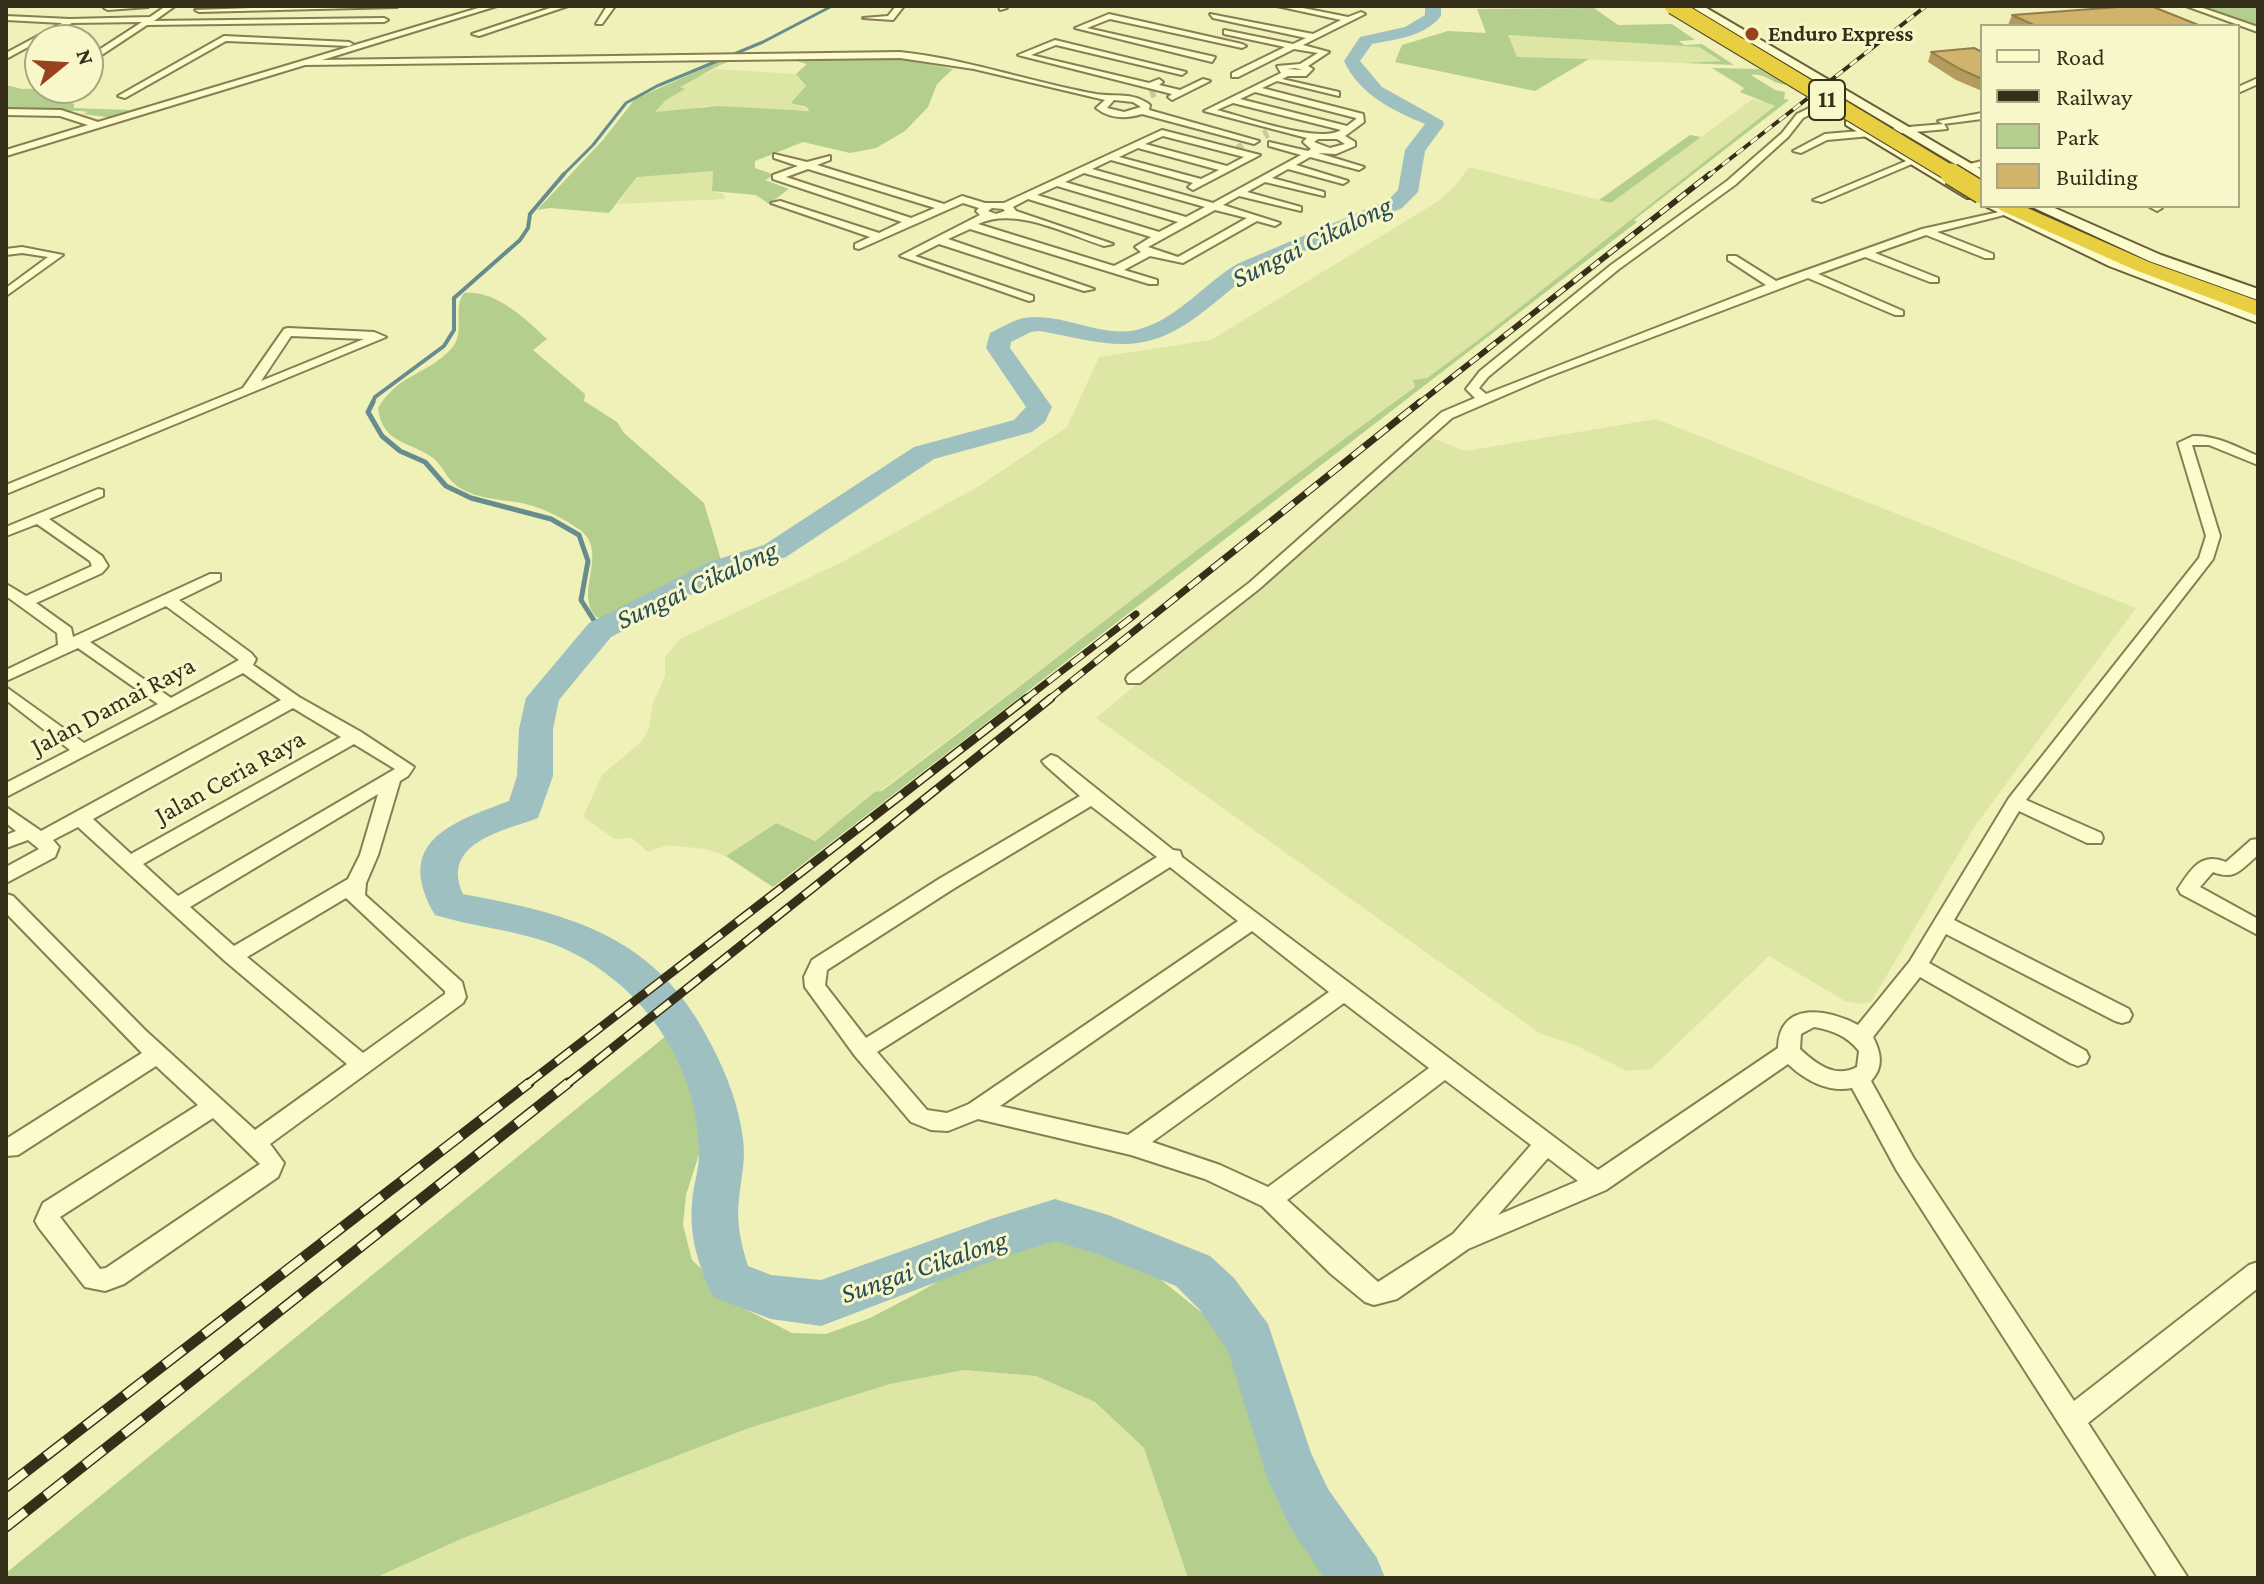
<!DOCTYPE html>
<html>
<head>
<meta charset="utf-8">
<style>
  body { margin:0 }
  #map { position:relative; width:2264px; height:1584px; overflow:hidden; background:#f0f0b9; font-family:"Crimson Pro",serif }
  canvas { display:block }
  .frame { position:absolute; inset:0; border:8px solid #352f19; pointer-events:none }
  .legend { position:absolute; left:1980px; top:24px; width:260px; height:184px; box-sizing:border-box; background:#f7f7c9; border:2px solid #a9a783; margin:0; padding:10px 14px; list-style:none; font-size:24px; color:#352f19 }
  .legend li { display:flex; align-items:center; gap:16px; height:40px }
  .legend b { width:40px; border:2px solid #a9a783 }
  .north { position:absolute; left:24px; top:24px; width:80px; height:80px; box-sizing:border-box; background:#f7f7c9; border:2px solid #a9a783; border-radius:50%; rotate:72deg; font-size:22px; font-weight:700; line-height:32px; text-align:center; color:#352f19 }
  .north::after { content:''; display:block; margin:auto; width:28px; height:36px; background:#9a421f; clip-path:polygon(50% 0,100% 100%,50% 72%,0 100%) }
</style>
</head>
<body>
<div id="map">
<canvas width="2264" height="1584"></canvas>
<div class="frame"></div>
<ul class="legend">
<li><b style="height:10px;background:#fbfbcc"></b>Road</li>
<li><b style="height:10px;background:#352f19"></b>Railway</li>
<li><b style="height:22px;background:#b4ce8d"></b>Park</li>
<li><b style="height:22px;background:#d1b36c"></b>Building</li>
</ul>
<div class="north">N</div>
</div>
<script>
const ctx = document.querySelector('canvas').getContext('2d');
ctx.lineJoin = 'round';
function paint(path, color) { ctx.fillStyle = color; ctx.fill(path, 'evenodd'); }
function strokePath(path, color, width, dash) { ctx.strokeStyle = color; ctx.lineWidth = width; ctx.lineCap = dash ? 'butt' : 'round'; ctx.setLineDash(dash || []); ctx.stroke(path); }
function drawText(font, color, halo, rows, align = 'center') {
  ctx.font = font + ' "Crimson Pro",serif'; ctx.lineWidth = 6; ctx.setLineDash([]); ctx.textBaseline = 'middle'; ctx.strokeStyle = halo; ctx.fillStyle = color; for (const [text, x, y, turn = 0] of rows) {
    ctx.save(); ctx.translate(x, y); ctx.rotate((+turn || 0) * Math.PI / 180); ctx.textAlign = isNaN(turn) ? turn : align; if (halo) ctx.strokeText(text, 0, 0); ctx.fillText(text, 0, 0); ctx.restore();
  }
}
paint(new Path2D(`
  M1507 35 1699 47 1723 61 1683 63 1516 57Z
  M715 69 796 74 806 86 799 106 810 109 793 112 704 106 680 112H654L679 87Z
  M1753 99 1776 106 1485 335 1427 378 1414 380 1415 387 814 841 775 823 726 856 705 849 668 845 648 852 632 838 615 839 583 817 602 775 641 742 649 728 653 703 665 676V657L680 639 842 562 979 486 1067 427 1099 357 1211 340 1437 202 1455 186 1469 167 1611 203Z
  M700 171H713L712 191 724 194 725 199 618 204 637 177 642 175Z
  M1656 419 2136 608 1975 826 1871 1002 1861 1004 1845 1001 1769 956 1651 1069 1627 1071 1577 1046 1541 1034 1096 718 1432 438 1465 451Z
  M964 1370 1036 1376 1095 1402 1144 1448 1188 1578H375L461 1539 749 1428 890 1384Z`), '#dee6a6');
paint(new Path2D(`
  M2197 6H2258V27Z
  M1594 8 1618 25 1672 24 1695 40 1679 41 1684 45 1702 44 1734 65 1683 63 1721 61 1699 47 1508 35 1517 57 1589 59 1535 91 1395 62 1402 45 1448 31 1486 33 1477 9Z
  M800 58H898L953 69 937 84 928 107 905 131 876 148 850 153 803 142 755 161V168L775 175 765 180 789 189 769 204 756 195 712 191 713 171 637 177 609 213 550 208 537 210 603 140 635 99 722 60 742 59C720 61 701 77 680 87L685 89 666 100 655 112 718 106 809 111 807 107 791 103 806 86 796 74 807 64 796 61Z
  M1712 68 1759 69 1787 85C1773 85 1765 72 1751 75L1775 90 1785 92 1784 99 1789 100 1634 220 1637 222 1633 225 773 887 726 856 776 823 815 841 875 792 882 791C1060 657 1236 517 1415 387L1413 380 1427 378 1485 335 1775 106 1740 92 1744 88Z
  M6 85 22 89 50 88 74 104V108L130 110 113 118 83 114 88 112 81 111 6 110Z
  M1690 135 1701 137 1611 203 1599 200Z
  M464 293C495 289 526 319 547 339L533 350 585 394 584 401 617 422 624 433 704 503 721 560 608 620 596 617C573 591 612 550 577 528 565 519 548 511 533 506 508 498 480 502 457 486 447 479 442 465 433 458 410 441 382 444 378 408 399 373 429 374 452 348 466 331 452 309 464 293Z
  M677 1027 688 1046 696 1080 701 1148 686 1195 683 1225 692 1260 743 1308 792 1333 826 1334 870 1318 916 1294 1017 1236 1051 1238 1107 1250 1155 1275 1226 1332 1280 1489 1303 1527 1340 1578H1188L1144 1448 1095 1402 1036 1376 964 1370 890 1384 749 1428 461 1539 375 1578H6V1573Z`), '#b4ce8d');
strokePath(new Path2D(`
  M562 176 593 145 626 103 657 86 763 42 832 6`), '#668c8e', 3);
strokePath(new Path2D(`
  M372 404 375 397 444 346 454 330V298L520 240 528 228 530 214 564 174`), '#668c8e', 4);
strokePath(new Path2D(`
  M373 402 368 412 382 436 400 451 425 462 446 486 471 498 551 519 579 535 588 561 581 600 600 630`), '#668c8e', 5);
paint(new Path2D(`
  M1425 6H1441V16C1424 37 1397 39 1372 44L1360 61 1382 87 1443 121 1444 125 1425 151 1418 192 1402 208 1253 274C1233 286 1218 301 1199 315 1141 359 1105 343 1040 331L1031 332 1011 342 1010 348 1052 407 1045 422 1032 432 934 459 786 557 731 574 611 637 559 700 553 729V776L538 818C503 831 440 843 463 894 575 915 658 937 712 1046 727 1075 739 1106 743 1139 746 1160 741 1178 739 1199 736 1222 741 1244 748 1266L771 1275 821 1280 994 1218 1055 1199 1108 1215 1210 1256 1234 1278 1268 1324 1311 1453 1328 1489 1377 1558 1385 1578H1324L1290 1527 1268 1480 1228 1351 1200 1310 1176 1286 1100 1255 1055 1241 997 1259 821 1326 771 1319 713 1297C699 1267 689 1237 692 1203 693 1185 700 1168 699 1149 696 1058 637 977 553 944 515 930 474 927 435 915 393 842 450 823 509 801L517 776 519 729 526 698 589 623 709 562 764 545 914 447 1014 420 1026 407 986 348 990 333C1001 328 1013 320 1024 318 1063 311 1102 340 1140 329 1177 319 1205 283 1237 264L1388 200 1398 190 1405 150 1425 124C1392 110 1360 95 1344 61L1360 37 1405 27 1425 15Z`), '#9ec0c0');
strokePath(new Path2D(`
  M1150 94 1155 92
  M1264 135 1268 133
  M1238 149 1243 146`), '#cbc999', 9, [9, 4]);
const street = new Path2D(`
  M106 6H147L148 7 108 10 104 8Z
  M166 6H175L154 21 384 18 388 20 384 22 147 25 88 64V57L142 22 72 23 6 59V53L62 23 6 20V16L70 19 150 17Z
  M307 6 397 7 199 12 195 10Z
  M485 6H497L322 60 900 52C967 59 1030 82 1096 94 1115 97 1134 92 1150 105L1149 110 1259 141 1254 144 1142 114C1126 119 1110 119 1096 108L1105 100 974 69 900 58 305 65 6 156V150L88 125 60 116 6 115V109L61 110 98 122ZM1114 100 1133 102 1141 107 1124 112 1107 108Z
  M556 6H568L479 36 472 34Z
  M607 6H615L602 24H596Z
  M896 6H904L893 20 863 18 888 16Z
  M999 6H1007V8L1000 10Z
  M1277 6H1293L1348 17 1361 12 1365 14 1303 45 1329 52 1308 66 1313 69 1306 76H1288L1282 79 1339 92V96L1277 81 1262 88 1363 114 1364 122 1345 136 1355 142V146L1336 154 1318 153 1364 167 1359 170 1310 157 1296 165 1348 181 1343 184 1288 169 1272 178 1324 192V196L1265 182 1247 192 1301 207V211L1239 196 1223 205 1280 223 1275 226 1257 221 1183 263 1150 256 1124 270 1157 280V284H1149L970 229 948 239 1094 289 1084 291 939 244 915 256 1033 296V300L1029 301 900 256 980 215 976 211 979 208 963 203 859 249 855 248V244L870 237 771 203 780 201 879 233 902 222 773 179V175L798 166 774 158V154L807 162 830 156V160L817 165 944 204 962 196 985 203H1004L1162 130 1260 155 1193 190 1188 187 1193 183 1111 160 1092 169 1213 203 1301 155 1269 146V142L1308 151 1311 149 1303 142 1307 138 1204 111 1281 73 1277 66 1300 64 1318 53 1294 49 1238 77H1232V73L1285 47 1224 34V30L1293 44 1306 38 1213 18 1210 14 1313 34 1341 20ZM1295 68 1303 70 1287 69ZM1255 92 1356 118V119L1347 126 1240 99ZM1233 103 1341 130C1319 144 1245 117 1217 110ZM1163 136 1244 157 1227 166 1145 144ZM1318 139H1337L1345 144 1330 148 1314 142ZM1138 148 1219 170 1201 179 1119 157ZM808 169 935 208 911 218 786 177ZM1084 173 1205 207 1186 217 1065 182ZM1057 186 1178 222 1159 232 1037 195ZM1028 199 1151 237 1135 247 1141 252 1114 266 978 224C1015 206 1067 234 1104 246L1113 244 1016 211 1013 207ZM992 208 1003 209 1005 211 996 214 988 211ZM1215 210 1247 218 1178 257 1148 247Z
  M2186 6H2197L2258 27V32Z
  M1109 14 1242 44 1246 46 1242 48 1110 19 1087 28 1215 57 1212 62 1075 28Z
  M224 36 349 42 353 44 349 46 226 41 125 98 118 96Z
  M1055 40 1186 72 1182 75 1056 45 1031 55 1149 83 1159 79 1163 82 1159 85 1180 90 1203 79 1210 81 1172 100 1168 97 1172 94 1018 55Z
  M2258 78V84L2238 93V87Z
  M1831 106 1834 111 1811 114 1803 118 1788 137 1735 185 1619 269 1488 377 1479 388 1486 394 1766 285 1728 260V256H1736L1776 281 1922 229 2008 210V214L1937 232 1993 254V258H1985L1926 235 1875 253 1938 278V282H1930L1865 257 1818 274 1903 311V315H1895L1808 278 1547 377 1452 418 1259 589 1140 683H1128L1126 679 1128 675 1249 583 1442 412 1475 398 1466 389 1480 371 1611 265 1727 181 1782 133 1797 114 1809 108Z
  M1982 113V119L1943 124 1938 121Z
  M1944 124 1947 129 1827 140 1801 153 1793 151 1825 134Z
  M1911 159 1919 161 1822 202 1813 200Z
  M1982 161V167L1966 169 1961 166Z
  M2148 206H2161L2162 208 2157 211Z
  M22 247 63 255 6 296V288L48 257 22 253 6 255V249Z
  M288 328 374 332 386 337 6 494V485L243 388 284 329ZM291 336 364 339 261 381Z
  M2193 436C2216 435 2237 447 2258 456V465L2209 445H2192L2220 536 2213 559 2026 800 2101 833 2103 838 2101 843H2087L2019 811 1954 920 2129 1009 2132 1015 2129 1021 2122 1023 2115 1021 1946 934 1929 963 2086 1051 2089 1057 2086 1063 2078 1066 2070 1063 1920 977 1873 1037C1881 1053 1884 1067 1871 1081L1913 1157 2074 1401 2249 1265 2258 1262V1288L2088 1423 2188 1578H2158L1897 1171 1852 1088C1828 1093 1805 1080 1788 1064L1606 1190 1468 1249 1397 1299 1374 1305 1365 1302 1331 1274 1262 1206 1205 1179 1131 1155 978 1119 948 1131 931 1130 911 1122 855 1056 805 987 804 977 812 960 939 879 1080 796 1045 765 1042 761 1051 755 1057 757 1173 850 1180 851 1182 857 1598 1170 1778 1048C1779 1000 1829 1009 1858 1025L1910 961 2009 798 2199 558 2206 536 2178 443ZM1091 806 1157 857 866 1038 825 985 827 970 953 889ZM1170 867 1238 921 969 1104 947 1113 927 1110 877 1052ZM1252 931 1329 992 1128 1135 1000 1106ZM1344 1003 1429 1068 1268 1187 1220 1165 1152 1142ZM1814 1027C1832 1030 1847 1036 1859 1051L1857 1067C1835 1079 1816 1064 1800 1049L1801 1034ZM1445 1080 1531 1145 1453 1234 1378 1282 1287 1200ZM1548 1158 1578 1181 1498 1215Z
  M98 489 103 490V496L49 519 102 556 108 566 102 573 36 603 71 628 73 637 210 574H220V580L179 600 251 653 256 659 253 665 299 697 361 732 414 767 408 776 400 781 378 855 366 883 365 895 462 982 466 997 463 1003 270 1144 284 1163 278 1177 124 1284 105 1291 85 1287 39 1228 35 1221 43 1203 198 1105 156 1066 18 1155 6 1156V1139L142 1053 6 913V894L13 896 145 1030 255 1130 347 1064 225 961 78 827 53 840 59 847 55 857 6 883V867L39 849 28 840 6 848V835L16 831 6 823V807L41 831 281 700 243 673 6 797V783L70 750 6 700V687L84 743 158 704 78 648 6 681V670L58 645 57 633 6 596V584L26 596 92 566 90 561 37 524 6 536V527ZM166 606 239 660 171 698 90 642ZM293 708 341 737 131 854 93 819ZM354 744 395 769 178 896 143 864ZM378 794 360 855 348 879 234 946 190 907ZM346 898 445 991V994L363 1053 247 957ZM213 1118 260 1164 106 1268 100 1269 60 1217Z
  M2258 839V855C2241 869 2236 881 2213 872L2200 887 2258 919V935L2181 894 2178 889C2191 869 2201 852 2226 862L2251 840Z`);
const secondary = new Path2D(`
  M1689 6H1703L1982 170V180Z
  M1846 119H1856L1979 195 1977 198H1967L1846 125Z
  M1985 206H2004L2121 260 2258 312V323L2109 266Z
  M2030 206H2050L2161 255 2258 289V300L2149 261Z`);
const highway = new Path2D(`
  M1997 206H2023L2149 262 2258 301V316L2135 270 2000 210Z`);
strokePath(street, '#877e53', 4);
strokePath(secondary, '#695e37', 4);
strokePath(highway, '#544928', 4);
paint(street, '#fbfbcc');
paint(secondary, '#fbfbcc');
paint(highway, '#e8cf41');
const railFar4 = new Path2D(`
  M1708 176 1926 6`);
const railFar3 = new Path2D(`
  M1418 404 1710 174`);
const railFar2 = new Path2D(`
  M1024 700 1136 614
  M1048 700 1420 402`);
const railFar1 = new Path2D(`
  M526 1085 1027 698
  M566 1085 1051 698`);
const rail = new Path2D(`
  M6 1487 529 1083
  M6 1527 568 1083`);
strokePath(railFar4, '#352f19', 4);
strokePath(railFar3, '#352f19', 6);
strokePath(railFar2, '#352f19', 7);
strokePath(railFar1, '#352f19', 9);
strokePath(rail, '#352f19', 11);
strokePath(railFar4, '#f7f7c9', 3, [9]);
strokePath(railFar3, '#f7f7c9', 4, [11]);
strokePath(railFar2, '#f7f7c9', 5, [15]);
strokePath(railFar1, '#f7f7c9', 6, [19]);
strokePath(rail, '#f7f7c9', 8, [25]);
const highwayBridgeFar1 = new Path2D(`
  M1673 6 1955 176`);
const highwayBridge = new Path2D(`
  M1951 174 1982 193`);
strokePath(highwayBridgeFar1, '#544928', 18, []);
strokePath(highwayBridge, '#544928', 24, []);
strokePath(highwayBridgeFar1, '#e8cf41', 16);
strokePath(highwayBridge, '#e8cf41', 21);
paint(new Path2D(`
  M2012 15 2201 26H2010L2008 25Z
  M1931 52H1982V91L1956 80 1928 62Z`), '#b49a5d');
const building = new Path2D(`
  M2132 6H2151L2201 26H2036L2012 15Z
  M1974 48 1982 52V79L1960 69 1931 52Z`);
paint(building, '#d1b36c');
strokePath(building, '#927d4c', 2);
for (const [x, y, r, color] of [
  [1752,34,8,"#9a421f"]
]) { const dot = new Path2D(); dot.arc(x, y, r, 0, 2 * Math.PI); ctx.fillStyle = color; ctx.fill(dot); strokePath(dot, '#f7f7c9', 3); }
drawText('bold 22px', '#352f19', '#f7f7c9', [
  ["Enduro Express",1768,34]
], 'left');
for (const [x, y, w] of [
  [1827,100,36]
]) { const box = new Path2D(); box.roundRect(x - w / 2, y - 20, w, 40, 6); ctx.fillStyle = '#f7f7c9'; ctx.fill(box); strokePath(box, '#352f19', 2); }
drawText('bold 24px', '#352f19', null, [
  ["11",1827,100]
]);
drawText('26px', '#352f19', '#f7f7c9', [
  ["Jalan Damai Raya",113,706,-28],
  ["Jalan Ceria Raya",230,777,-29]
]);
drawText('italic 28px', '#274c56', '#f7f7c9', [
  ["Sungai Cikalong",1312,242,-26],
  ["Sungai Cikalong",697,585,-25],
  ["Sungai Cikalong",924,1267,-19]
]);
</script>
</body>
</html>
